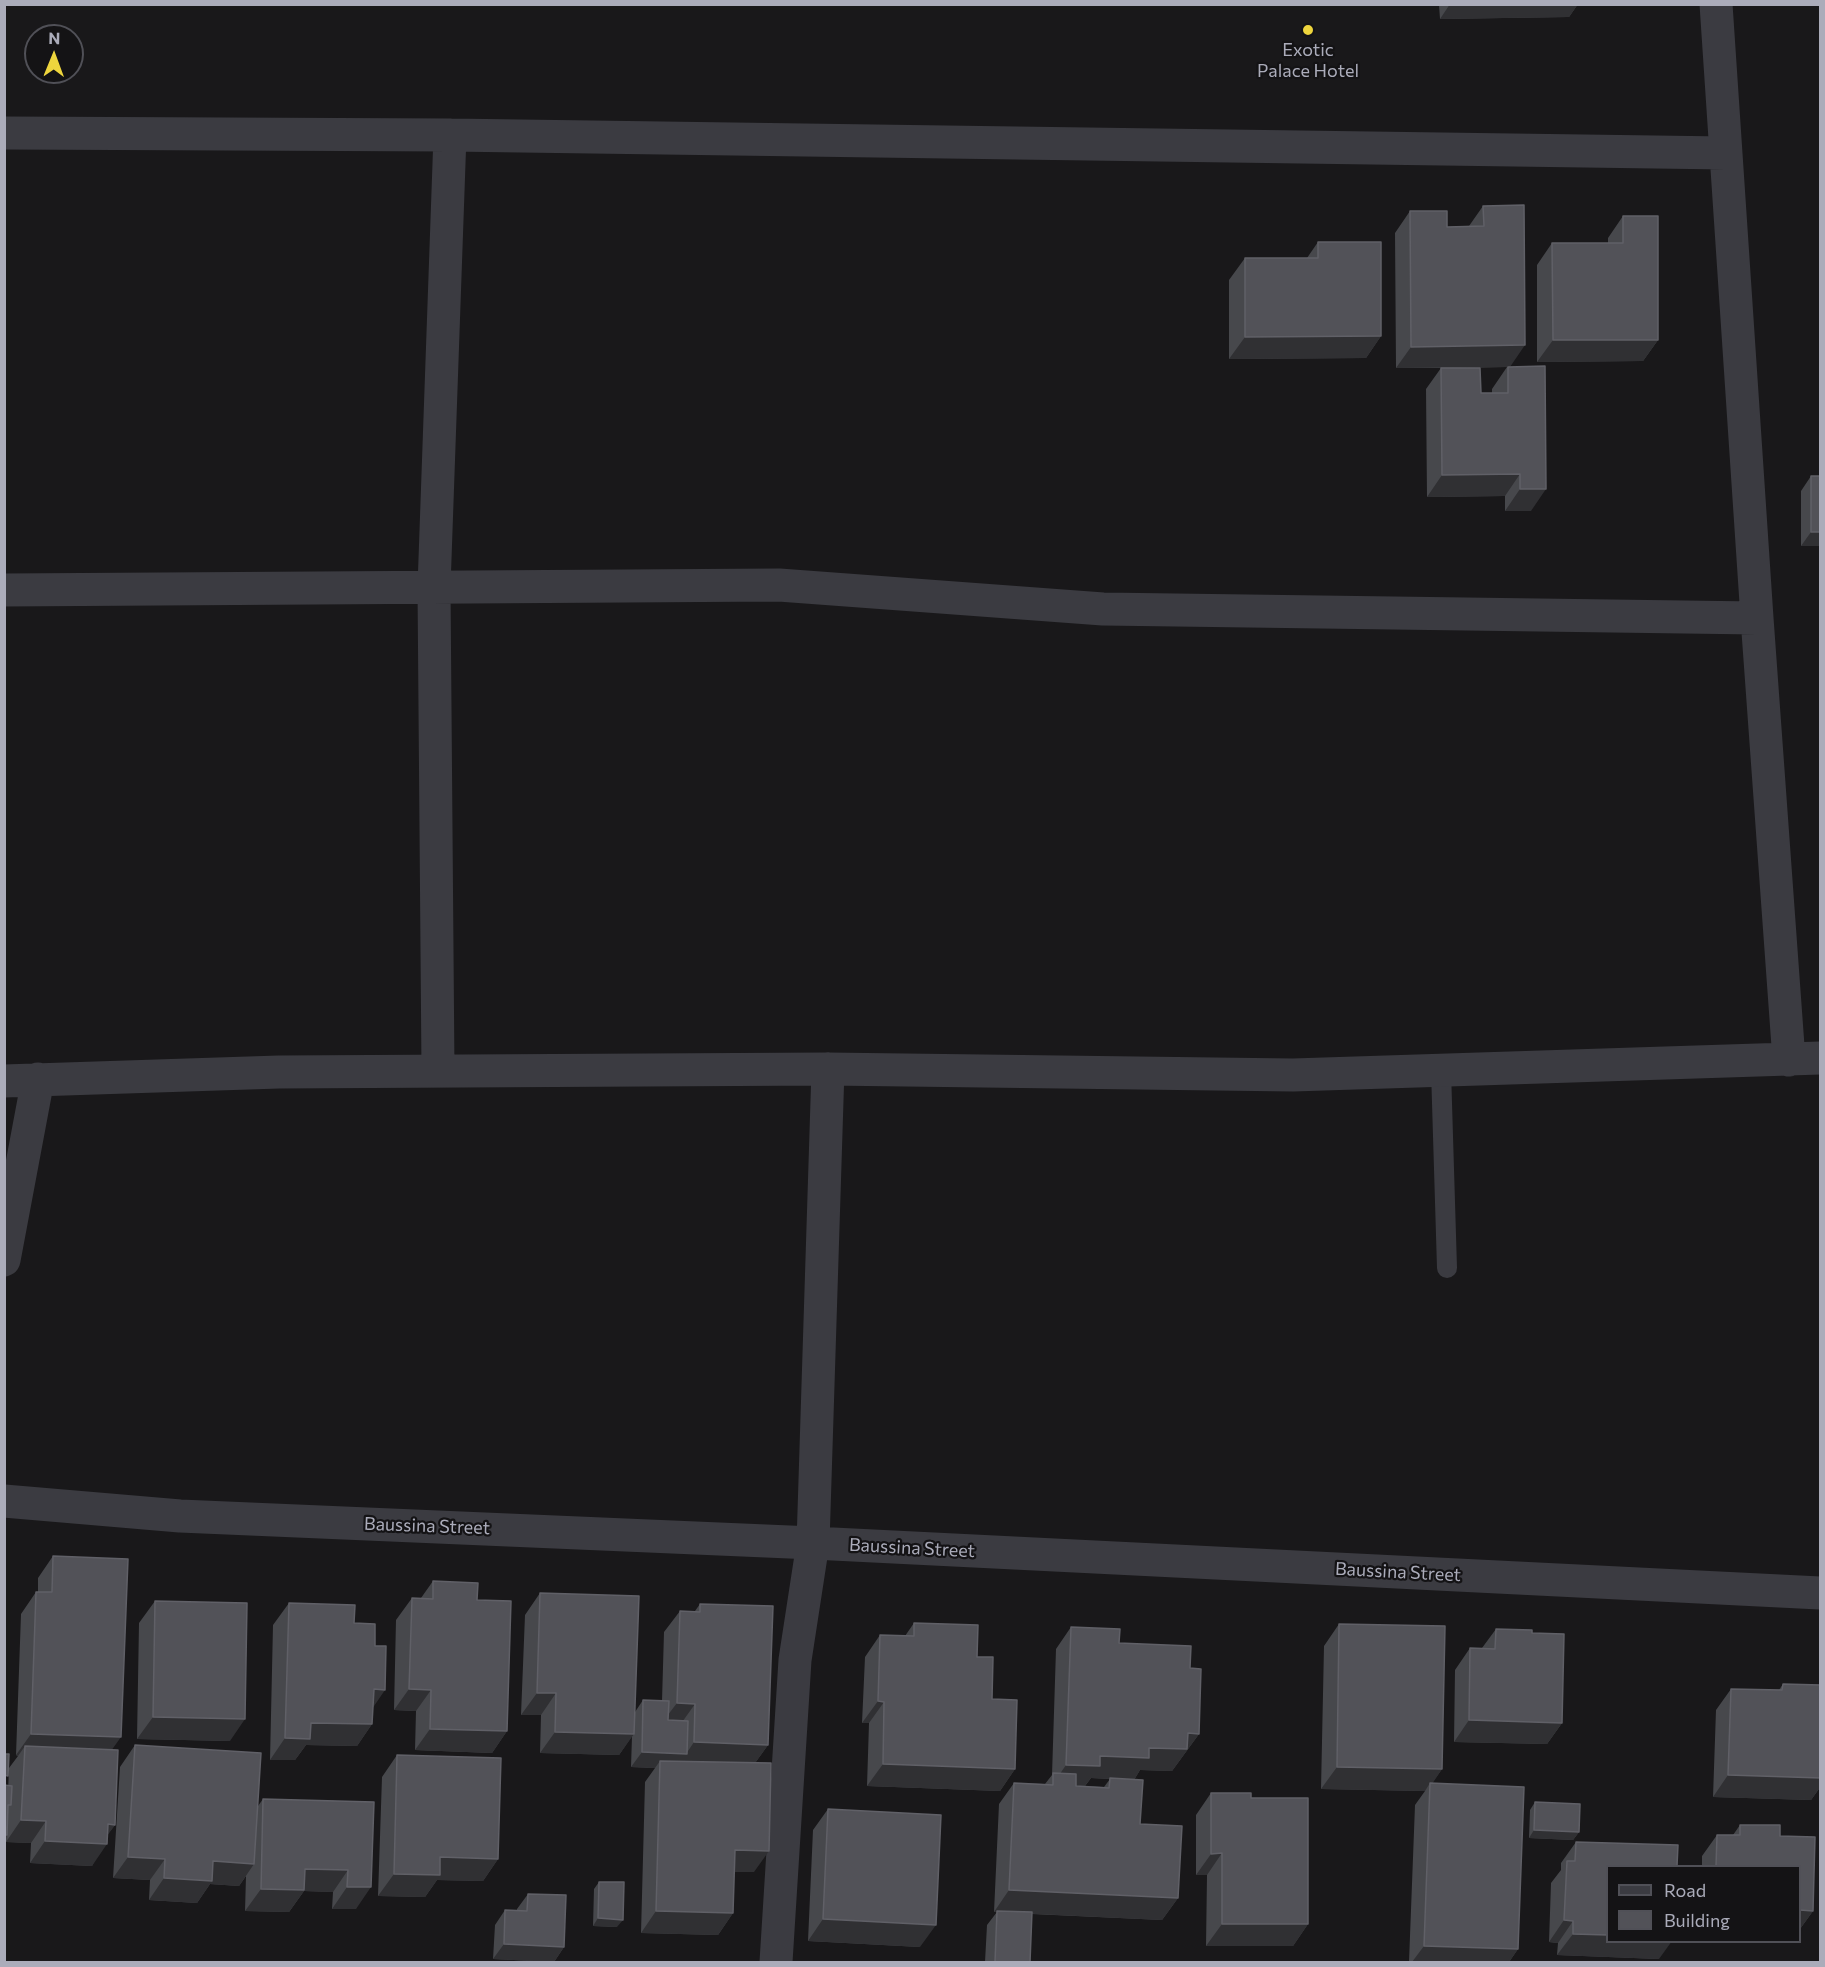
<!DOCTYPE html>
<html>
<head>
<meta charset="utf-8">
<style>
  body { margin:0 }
  #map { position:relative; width:1825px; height:1967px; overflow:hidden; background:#19181a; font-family:Commissioner,sans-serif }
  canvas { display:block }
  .frame { position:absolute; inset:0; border:6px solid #abacba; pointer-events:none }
  .legend { position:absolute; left:1606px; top:1865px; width:195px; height:78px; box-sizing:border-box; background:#141315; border:2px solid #505057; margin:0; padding:8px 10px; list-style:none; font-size:18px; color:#abacba }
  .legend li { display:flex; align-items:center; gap:12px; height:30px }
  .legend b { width:30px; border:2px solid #505057 }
  .north { position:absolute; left:24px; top:24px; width:60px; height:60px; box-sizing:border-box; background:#141315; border:2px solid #505057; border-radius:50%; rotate:1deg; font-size:16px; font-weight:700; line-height:24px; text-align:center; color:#abacba }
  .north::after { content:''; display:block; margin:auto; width:21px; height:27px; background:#eed53d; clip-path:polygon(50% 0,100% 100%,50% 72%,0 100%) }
</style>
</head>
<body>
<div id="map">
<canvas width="1825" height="1967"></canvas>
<div class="frame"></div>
<ul class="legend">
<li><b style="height:8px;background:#3b3b41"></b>Road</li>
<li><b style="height:16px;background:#525258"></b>Building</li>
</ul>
<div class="north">N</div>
</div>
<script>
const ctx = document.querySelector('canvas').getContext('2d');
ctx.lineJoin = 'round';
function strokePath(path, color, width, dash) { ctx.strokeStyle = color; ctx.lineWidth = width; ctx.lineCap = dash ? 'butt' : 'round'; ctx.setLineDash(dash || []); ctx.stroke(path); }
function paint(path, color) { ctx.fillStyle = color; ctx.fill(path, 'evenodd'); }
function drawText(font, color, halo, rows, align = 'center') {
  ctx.font = font + ' Commissioner,sans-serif'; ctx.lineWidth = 4.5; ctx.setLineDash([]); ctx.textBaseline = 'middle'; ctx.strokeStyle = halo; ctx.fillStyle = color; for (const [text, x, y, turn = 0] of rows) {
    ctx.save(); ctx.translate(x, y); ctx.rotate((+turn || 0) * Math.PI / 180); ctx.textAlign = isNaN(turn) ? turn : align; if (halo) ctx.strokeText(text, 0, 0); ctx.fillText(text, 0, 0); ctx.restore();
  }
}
strokePath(new Path2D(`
  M1441 1070 1447 1268`), '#3b3b41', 20);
strokePath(new Path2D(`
  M1716 4 1757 618 1789 1060
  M4 133 450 135 1726 153
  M4 590 779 585 1103 609 1757 618
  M438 1071 434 587 450 135
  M4 1081 279 1072 828 1069 1293 1075 1820 1058
  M4 1260 38 1079
  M4 1501 180 1516 813 1543 1820 1593
  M776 1962 795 1660 813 1543 828 1069`), '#3b3b41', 33);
paint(new Path2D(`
  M1421 4H1578L1569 17 1440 19 1439 5 1421 6Z
  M1483 206 1510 367 1531 511H1505V496L1427 497 1426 389 1441 368H1396L1395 233 1410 211 1447 227 1469 226ZM1507 367 1492 389V393H1481L1455 368Z
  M1623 216 1658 340 1643 361 1537 362V265L1552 243H1608V238Z
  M1318 242 1381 336 1366 358 1229 359V280L1245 258H1307Z
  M1811 476H1821V546H1801V491Z
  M53 1556 112 1750 115 1825 107 1835 92 1866 30 1863 31 1843 6 1842 9 1768 18 1756 16 1755 21 1614 36 1592H38V1578Z
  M433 1581 477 1600 507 1731 492 1753 415 1750 416 1711 394 1710 396 1620 412 1598H421Z
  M540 1593 635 1712 643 1700 662 1701 664 1632 680 1611H695L700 1604 768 1745 755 1763 754 1872H734L733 1913 718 1935 641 1933 645 1782 655 1768 631 1767 632 1736 619 1755 540 1753 541 1715H521L525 1615Z
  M155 1601 230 1741 137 1739 139 1623Z
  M289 1603 354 1623 373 1707 372 1724 357 1746 306 1745 295 1760H270L273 1625Z
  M914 1623 977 1657 1015 1769 1000 1791 867 1786 869 1723H862L865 1657 880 1635 905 1636Z
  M1339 1624 1442 1769 1432 1783 1518 1949 1509 1962H1409L1415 1805 1425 1791 1321 1789 1324 1646Z
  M1071 1627 1190 1668 1199 1734 1172 1771 1140 1770 1134 1780 1140 1824 1178 1898 1162 1920 1032 1914 1030 1962H985L987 1925 997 1912H994L999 1804 1014 1783 1045 1784 1052 1775 1056 1649ZM1091 1778 1110 1779 1104 1787 1085 1786Z
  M1496 1629 1532 1633 1562 1723 1547 1744 1454 1742 1455 1670 1470 1648H1482Z
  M1783 1684 1821 1685V1786L1811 1800 1713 1797 1716 1710 1731 1689 1779 1690Z
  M135 1745 258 1806 263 1799 374 1802 356 1909H332L333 1892 304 1891 289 1912 245 1911 246 1876 239 1886 210 1884 197 1903 149 1900 150 1880 113 1878 120 1767Z
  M397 1755 498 1859 483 1881 437 1880 425 1897 378 1896 382 1777Z
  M1211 1793 1251 1798 1308 1924 1293 1946H1206L1207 1875H1196V1815Z
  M1535 1802 1579 1832 1573 1840 1529 1838 1530 1810Z
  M828 1809 920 1947 808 1941 813 1830Z
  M1740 1825H1780V1836L1815 1837 1813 1911 1800 1929V1866H1702V1856L1717 1835H1733Z
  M1576 1842 1659 1959 1557 1955 1558 1943 1549 1942 1551 1883 1561 1870V1863Z
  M599 1882 617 1927 593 1926 594 1889Z
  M528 1894 564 1947 554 1962 493 1959 495 1925 505 1910 517 1911V1909Z`), '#47484c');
paint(new Path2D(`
  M1422 4H1440L1439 5 1421 6Z
  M1450 4H1578L1569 17 1440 19Z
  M1381 336 1366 358 1229 359 1245 337Z
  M1553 340H1658L1643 361 1537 362Z
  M1525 345 1510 367 1396 368 1411 347Z
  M1520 474 1505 496 1427 497 1442 475Z
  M1520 489H1546L1531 511H1505Z
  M1811 532H1821V546H1801Z
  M374 1689 385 1690 370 1712Z
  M409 1689 431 1690 416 1711 394 1710Z
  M537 1693H556L541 1715H521Z
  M878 1701 884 1702 869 1723H862Z
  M677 1703 695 1704 680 1725 661 1724Z
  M153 1717 245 1719 230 1741 137 1739Z
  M1469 1720 1562 1723 1547 1744 1454 1742Z
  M311 1723 372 1724 357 1746 306 1745 295 1760H270L285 1738Z
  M430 1729 507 1731 492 1753 415 1750Z
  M555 1732 634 1734 619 1755 540 1753Z
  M1188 1733 1199 1734 1172 1771 1140 1770 1134 1780 1091 1778 1084 1787H1051L1066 1765Z
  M31 1734 121 1737 106 1758 25 1746 18 1756 16 1755Z
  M694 1742 768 1745 753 1766 660 1761 655 1768 631 1767 642 1752 686 1754Z
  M883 1764 1015 1769 1000 1791 867 1786Z
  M1337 1767 1442 1769 1430 1787V1783L1425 1791 1321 1789Z
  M1728 1775 1821 1778V1786L1811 1800 1713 1797Z
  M21 1820 46 1821 31 1843 6 1842Z
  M108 1824 115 1825 101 1844H107L92 1866 30 1863 45 1841Z
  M1534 1830 1579 1832 1573 1840 1529 1838Z
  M735 1850 769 1851 754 1872H720Z
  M1222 1853 1207 1875H1196L1211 1854Z
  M128 1857 165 1859 150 1880 113 1878Z
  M440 1857 498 1859 483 1881 437 1880 425 1897 378 1896 394 1874Z
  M213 1861 254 1864 239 1886 210 1884 197 1903 149 1900 164 1878Z
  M305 1869 348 1870 333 1892 304 1891 289 1912 245 1911 261 1889Z
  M347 1887H371L356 1909H332Z
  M1009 1890 1178 1898 1162 1920 994 1912Z
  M1800 1910 1813 1911 1800 1929Z
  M656 1911 733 1913 718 1935 641 1933Z
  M598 1918 623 1920 617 1927 593 1926Z
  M823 1919 936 1925 920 1947 808 1941Z
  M1564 1920 1573 1921 1558 1943 1549 1942Z
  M1222 1924H1308L1293 1946H1206Z
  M1573 1934 1608 1935V1941H1672L1659 1959 1557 1955Z
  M504 1944 564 1947 554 1962 493 1959Z
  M1424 1946 1518 1949 1509 1962H1412Z`), '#303033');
const building = new Path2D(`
  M1524 205 1525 345 1411 347 1410 211H1447V227L1484 226 1483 206Z
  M1623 216H1658V340H1553L1552 243H1623Z
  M1318 242H1381V336L1245 337V258H1318Z
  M1545 366 1546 489H1520V474L1442 475 1441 368H1480L1481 393H1508V367Z
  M1811 476H1821V532H1811Z
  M53 1556 128 1559 121 1737 31 1734 36 1592H52Z
  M433 1581 478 1583 477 1600 511 1601 507 1731 430 1729 431 1690 409 1689 412 1598 433 1599Z
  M540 1593 639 1596 634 1734 555 1732 556 1693H537Z
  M155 1601 247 1603 245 1719 153 1717Z
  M289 1603 355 1605 354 1623 375 1624V1646H386L385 1690 374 1689 372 1724 311 1723 310 1739 285 1738Z
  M700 1604 773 1606 768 1745 694 1742 695 1704 677 1703 680 1611 700 1612Z
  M914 1623 978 1625 977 1657H993L992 1699 1017 1700 1015 1769 883 1764 884 1702 878 1701 880 1635 914 1636Z
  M1339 1624 1445 1626 1442 1769 1337 1767Z
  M1071 1627 1120 1629 1119 1643 1191 1646 1190 1668 1201 1669 1199 1734 1188 1733 1187 1749 1149 1748V1758L1100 1756V1766L1066 1765Z
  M1496 1629 1532 1630V1633L1564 1634 1562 1723 1469 1720 1470 1648 1495 1649Z
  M1783 1684 1821 1685V1778L1728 1775 1731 1689 1782 1690Z
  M643 1700 669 1701 668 1720 688 1721 687 1754 642 1752Z
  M135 1745 261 1753 254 1864 213 1861 212 1881 164 1878 165 1859 128 1857Z
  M25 1746 118 1750 115 1825 108 1824 107 1844 45 1841 46 1821 21 1820Z
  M4 1754H9L8 1776 4 1775Z
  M397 1755 501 1758 498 1859 440 1857V1875L394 1874Z
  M660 1761 771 1763 769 1851 735 1850 733 1913 656 1911Z
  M1053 1773 1076 1774V1786L1109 1788 1110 1778 1143 1780 1140 1824 1182 1826 1178 1898 1009 1890 1014 1783 1053 1785Z
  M1430 1783 1524 1787 1518 1949 1424 1946Z
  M4 1785 12 1786 11 1805H8L7 1835H4Z
  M1211 1793H1251V1798H1308V1924H1222V1853L1211 1854Z
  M263 1799 374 1802 371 1887H347L348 1870 305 1869 304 1890 261 1889Z
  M1535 1802 1580 1804 1579 1832 1534 1830Z
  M828 1809 941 1815 936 1925 823 1919Z
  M1740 1825H1780V1836L1815 1837 1813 1911 1800 1910V1866H1716L1717 1835H1740Z
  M1576 1842 1678 1845 1677 1866H1608V1935L1573 1934V1921L1564 1920 1567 1861H1575Z
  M599 1882H624L623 1920 598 1918Z
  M528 1894 566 1895 564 1947 504 1944 505 1910 527 1911Z
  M997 1911 1032 1912 1030 1962H995Z`);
paint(building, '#525258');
strokePath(building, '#606067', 1.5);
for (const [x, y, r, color] of [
  [1308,30,6,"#eed53d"]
]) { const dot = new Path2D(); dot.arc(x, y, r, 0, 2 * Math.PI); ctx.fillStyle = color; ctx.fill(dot); strokePath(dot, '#141315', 2); }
drawText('18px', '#abacba', '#141315', [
  ["Exotic",1308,50],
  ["Palace Hotel",1308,71]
]);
drawText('18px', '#abacba', '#141315', [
  ["Baussina Street",427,1526,2],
  ["Baussina Street",912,1548,3],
  ["Baussina Street",1398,1572,3]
]);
</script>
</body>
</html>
